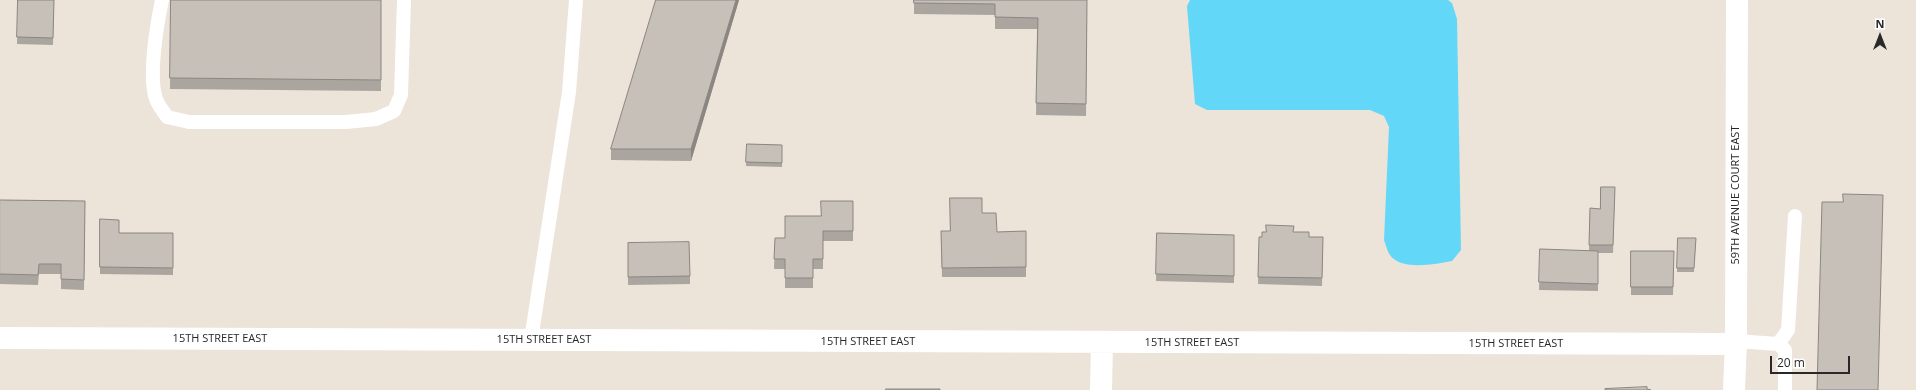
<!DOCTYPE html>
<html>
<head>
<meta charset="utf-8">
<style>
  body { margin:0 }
  #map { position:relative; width:1916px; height:390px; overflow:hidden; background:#ece3d9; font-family:"Open Sans",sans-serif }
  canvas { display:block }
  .north { position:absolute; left:1860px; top:16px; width:40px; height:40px; -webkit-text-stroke:3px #fff; paint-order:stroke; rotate:0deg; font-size:11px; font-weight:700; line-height:16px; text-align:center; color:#282828 }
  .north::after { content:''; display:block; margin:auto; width:14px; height:18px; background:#282828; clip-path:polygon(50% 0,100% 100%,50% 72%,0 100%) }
  .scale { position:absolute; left:1770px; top:356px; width:80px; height:18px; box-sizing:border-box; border:2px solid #282828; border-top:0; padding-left:5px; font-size:12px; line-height:14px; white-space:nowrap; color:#282828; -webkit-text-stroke:3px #fff; paint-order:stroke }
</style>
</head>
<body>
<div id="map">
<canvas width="1916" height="390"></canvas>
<div class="north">N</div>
<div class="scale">20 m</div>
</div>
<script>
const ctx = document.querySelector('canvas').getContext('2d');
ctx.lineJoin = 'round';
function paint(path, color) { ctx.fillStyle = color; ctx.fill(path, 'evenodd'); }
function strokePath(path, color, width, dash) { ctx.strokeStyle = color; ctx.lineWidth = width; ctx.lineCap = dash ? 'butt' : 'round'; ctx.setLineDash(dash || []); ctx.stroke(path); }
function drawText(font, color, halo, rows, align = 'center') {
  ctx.font = font + ' "Open Sans",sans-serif'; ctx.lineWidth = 3; ctx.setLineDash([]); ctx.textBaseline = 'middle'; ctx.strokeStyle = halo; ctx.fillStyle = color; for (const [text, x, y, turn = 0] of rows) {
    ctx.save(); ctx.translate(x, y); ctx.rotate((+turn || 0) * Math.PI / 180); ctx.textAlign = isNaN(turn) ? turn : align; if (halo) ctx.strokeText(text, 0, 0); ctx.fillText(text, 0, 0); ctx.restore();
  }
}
paint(new Path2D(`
  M1190 0H1448L1452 3 1457 19 1461 250 1452 261C1436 264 1401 271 1390 255 1387 251 1386 245 1384 240L1389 127 1384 116 1370 110H1207L1195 104 1187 6Z`), '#63d7f7');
strokePath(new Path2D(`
  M162 0C157 24 148 76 156 99 158 105 164 112 167 117L189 122H346L376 119 394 111 401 95 404 0
  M531 340 569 92 576 0
  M1736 341 1778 344 1785 350V390
  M1778 344 1788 330 1795 216`), '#fff', 14);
strokePath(new Path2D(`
  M0 338 1736 344
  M1101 390 1102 343
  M1734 390 1736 341 1737 0`), '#fff', 22);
paint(new Path2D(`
  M18 0H54L53 45 17 44Z
  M171 0H381V91L170 89Z
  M656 0H739L691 161 611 160V149Z
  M914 0H1087L1086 116 1036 115 1037 29H995V15L914 14Z
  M747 144 782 145V167L746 166Z
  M1615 187 1613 253H1598V291L1539 290 1540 249 1589 251 1590 208 1600 209Z
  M0 200 85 201 84 290 61 289V274H39L38 285 0 284Z
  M853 201V241H823V269H813V288H785V269H774L775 238H785L821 216Z
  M982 213 997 232 1026 231V277H942L941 231H950Z
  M100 219 119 233H173V275L100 274Z
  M1294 232 1309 237H1323L1322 286 1258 284 1259 237Z
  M1157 233 1234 235V283L1156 281Z
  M1678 238H1696L1694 272H1677Z
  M628 243 690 276V284L628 285Z
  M1631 251H1674L1673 295H1631Z`), '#aba59f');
paint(new Path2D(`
  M736 0H739L691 161V149Z`), '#8b8682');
const building = new Path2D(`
  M18 0H54L53 38 17 37Z
  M171 0H381V80L170 78Z
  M656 0H736L691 149H611Z
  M914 0H1087L1086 104 1036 103 1038 18 995 17V4L914 3Z
  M747 144 782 145V163L746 162Z
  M1601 187H1615L1613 245H1589L1590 208 1600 209Z
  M1843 194 1883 195 1878 390H1817L1822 202H1843Z
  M950 198H982V213H996L997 232 1026 231V267L942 268 941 231H950Z
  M0 200 85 201 84 280 61 279V264H39L38 275 0 274Z
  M821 201H853V231H823V259H813V278H785V259H774L775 238H785V216H821Z
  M100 219 119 220V233H173V268L100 267Z
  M1266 225 1294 226 1293 232H1309V237H1323L1322 278 1258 277 1259 237H1262V232H1266Z
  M1157 233 1234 235V276L1156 274Z
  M1678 238H1696L1694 268H1677Z
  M689 242 690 276 628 277V243Z
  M1540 249 1598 251V284L1539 282Z
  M1631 251H1674L1673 287H1631Z
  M1647 387V389L1651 390H1605V389Z
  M886 389H940V390H886Z`);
paint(building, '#c7c0b9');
strokePath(building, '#8b8682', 1);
drawText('11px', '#282828', '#fff', [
  ["59TH AVENUE COURT EAST",1736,195,-90],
  ["15TH STREET EAST",220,339],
  ["15TH STREET EAST",544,340],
  ["15TH STREET EAST",868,342],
  ["15TH STREET EAST",1192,343],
  ["15TH STREET EAST",1516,344]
]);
</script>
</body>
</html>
